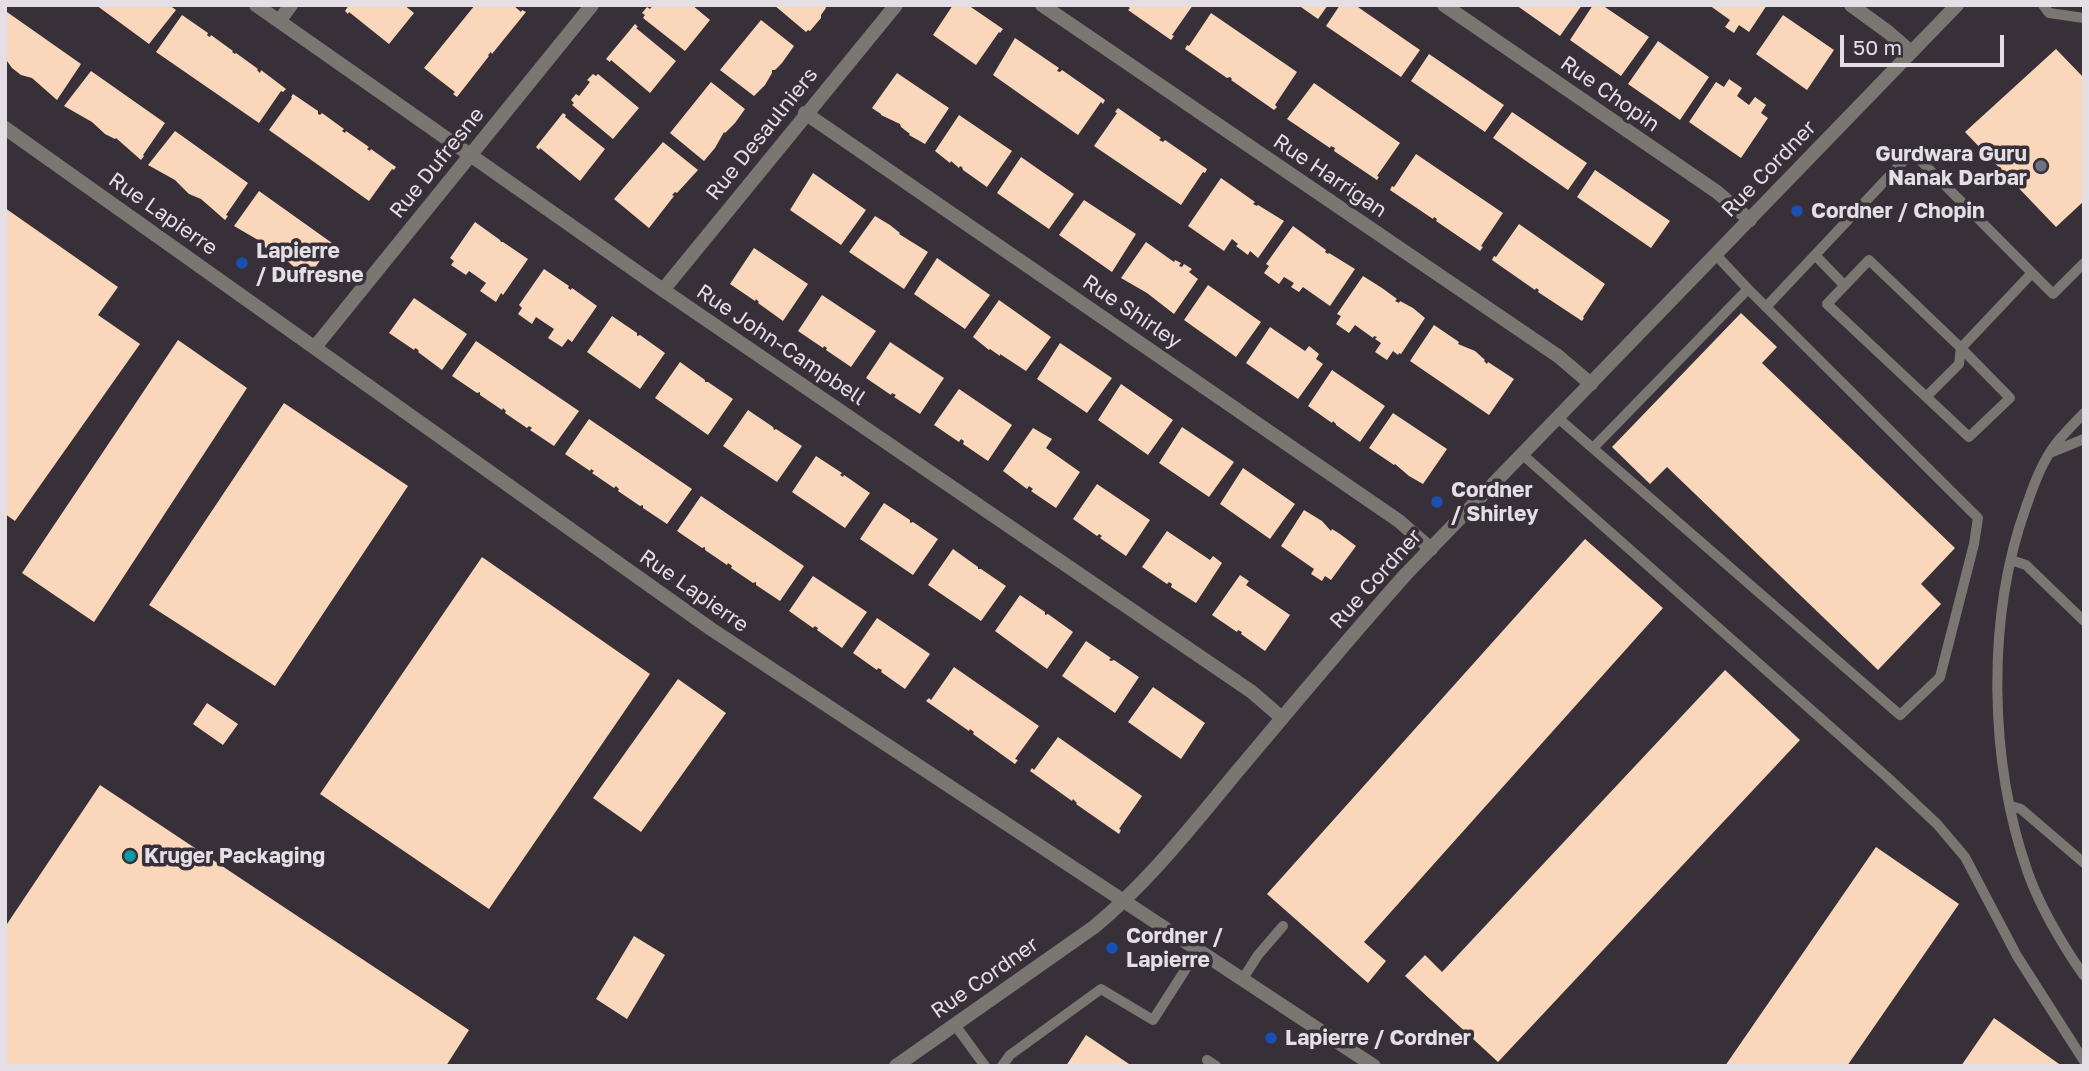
<!DOCTYPE html>
<html>
<head>
<meta charset="utf-8">
<style>
  body { margin:0 }
  #map { position:relative; width:2089px; height:1071px; overflow:hidden; background:#373039; font-family:"Golos Text",sans-serif }
  canvas { display:block }
  .frame { position:absolute; inset:0; border:7px solid #e4dfe5; pointer-events:none }
  .scale { position:absolute; left:1840px; top:35px; width:164px; height:32px; box-sizing:border-box; border:4px solid #e4dfe5; border-top:0; padding-left:9px; font-size:21px; line-height:24px; white-space:nowrap; color:#e4dfe5; -webkit-text-stroke:5px #373039; paint-order:stroke }
</style>
</head>
<body>
<div id="map">
<canvas width="2089" height="1071"></canvas>
<div class="frame"></div>
<div class="scale">50 m</div>
</div>
<script>
const ctx = document.querySelector('canvas').getContext('2d');
ctx.lineJoin = 'round';
function paint(path, color) { ctx.fillStyle = color; ctx.fill(path, 'evenodd'); }
function strokePath(path, color, width, dash) { ctx.strokeStyle = color; ctx.lineWidth = width; ctx.lineCap = dash ? 'butt' : 'round'; ctx.setLineDash(dash || []); ctx.stroke(path); }
function drawText(font, color, halo, rows, align = 'center') {
  ctx.font = font + ' "Golos Text",sans-serif'; ctx.lineWidth = 7; ctx.setLineDash([]); ctx.textBaseline = 'middle'; ctx.strokeStyle = halo; ctx.fillStyle = color; for (const [text, x, y, turn = 0] of rows) {
    ctx.save(); ctx.translate(x, y); ctx.rotate((+turn || 0) * Math.PI / 180); ctx.textAlign = isNaN(turn) ? turn : align; if (halo) ctx.strokeText(text, 0, 0); ctx.fillText(text, 0, 0); ctx.restore();
  }
}
paint(new Path2D(`
  M96 5H169L176 10 149 44Z
  M349 5H404L414 13 389 44 349 12 348 14 345 11Z
  M475 5H513L521 12 522 10 526 12 492 54 491 52 488 55 489 56 457 97 453 94 455 92 424 68Z
  M653 5H692L710 20 685 51 643 18 645 15 642 13 647 7 650 9Z
  M774 5H825L826 8 821 15V18L810 31 808 30 806 32Z
  M953 5H968L1003 29 1000 33 999 32 976 65 933 35Z
  M1126 5H1193L1172 35 1174 36 1171 40 1128 10 1130 8Z
  M1298 5H1328L1318 19Z
  M1340 5H1355L1420 50 1401 77 1326 26Z
  M1516 5H1582L1560 36Z
  M1593 5H1602L1649 37 1621 76 1570 40Z
  M1709 5H1767L1749 32 1739 25 1734 33 1725 27 1730 20Z
  M7 12 81 64 57 100 32 78 21 75 12 68 7 61 5 64V14Z
  M1211 13 1297 72 1275 105 1277 107 1274 110 1231 80 1232 79 1230 77 1227 78 1185 49 1187 45 1189 46Z
  M182 15 208 33 207 35 208 36 210 37 211 35 233 51 232 52 235 54 236 53 258 69 257 70 260 73 261 70 286 89 283 92 281 91 259 123 156 52Z
  M1783 15 1834 50 1807 90 1756 54Z
  M761 20 794 46 782 63 775 70H772V73L765 85 754 96 720 70Z
  M635 24 638 27 636 28 676 61 650 93 611 60 610 62 606 59Z
  M1015 38 1059 68 1057 71 1060 72 1062 70 1105 100 1103 104 1101 102 1078 135 993 75Z
  M1658 41 1709 77 1680 120 1628 84Z
  M2056 49 2084 78V201L2056 227 1965 132Z
  M1429 54 1504 105 1485 132 1411 81Z
  M91 71 165 123 143 155 144 156 141 160 116 138 115 139 105 134 92 122 64 106Z
  M897 73 949 108 925 144 909 135 910 134 901 127 900 124 881 115V114L872 108Z
  M593 74 596 76 598 74 639 108 613 139 572 105 574 103 571 100 576 94 579 96 590 82 587 80Z
  M1729 79 1742 88 1737 96 1749 105 1755 97 1766 105 1761 113 1768 118 1741 158 1689 122 1716 82 1724 87Z
  M711 82 745 109 735 123 725 133 724 132 715 148 704 161 670 133Z
  M1314 83 1400 143 1377 176 1379 177 1377 180 1334 151 1335 148 1331 146 1330 148 1287 119Z
  M293 94 318 111V114L320 115 322 113 344 129 342 131 345 133 346 131 369 147 367 149 370 151 371 149 396 167 394 170 392 169 369 201 269 130 292 98 291 97Z
  M1118 108 1161 138 1159 140 1163 142 1165 140 1207 169 1205 173 1203 172 1181 205 1094 146 1117 113 1115 112Z
  M1512 112 1587 163 1568 190 1493 138Z
  M563 113 566 115 565 117 605 149 580 181 540 148 539 150 536 147Z
  M959 115 1012 151 987 187 963 170 962 167 960 166 959 168 951 161 950 163 935 151Z
  M175 131 248 183 226 215 228 216 225 220 201 199 189 194 175 180 148 165Z
  M663 142 698 170 677 193 675 192 672 195 674 196 649 228 614 199Z
  M1416 154 1503 213 1481 246 1483 247 1480 251 1436 221 1437 219 1434 217 1433 219 1390 190 1392 186 1394 187Z
  M1021 157 1074 194 1049 229 997 193Z
  M1595 170 1670 221 1651 248 1577 197Z
  M813 173 866 210 841 245 790 210Z
  M1221 178 1255 202 1253 204 1257 206 1258 205 1284 221 1258 258 1250 251 1248 255 1236 246 1238 244 1232 239 1224 251 1188 226Z
  M259 191 332 243 310 275 311 276 309 280 284 258 272 254 258 240 234 226Z
  M1084 200 1136 234 1112 272 1059 235Z
  M5 208 118 287 98 315 140 344 15 521 5 514Z
  M875 216 890 225 900 233 899 234 928 252 904 289 849 252Z
  M475 222 500 240 501 242H503L528 259 503 295 501 293 496 302 480 291 486 283 469 271 466 275 451 265 454 261 450 258Z
  M1519 224 1605 284 1583 317 1584 318 1582 321 1538 292 1539 290 1536 288 1535 290 1492 260 1494 256 1496 257Z
  M1293 226 1326 250 1325 252 1328 254 1329 253 1355 269 1330 306 1303 287 1299 292 1291 287 1294 283 1284 277 1279 284 1264 273 1269 266 1266 264Z
  M1146 242 1174 262 1175 260 1181 263 1179 266 1182 267 1184 264 1192 269 1189 272 1198 279 1174 314 1147 293 1121 278Z
  M754 248 808 284 783 321 758 303 759 302 756 299 755 301 730 284Z
  M937 258 990 295 965 329 914 294Z
  M544 269 569 286 568 288 571 290 572 288 597 306 572 342 568 339 562 347 548 338 554 329 536 317 532 324 518 314 522 308 519 305Z
  M1363 276 1382 288 1397 299 1395 301 1399 303 1400 301 1413 308 1425 318 1401 354 1399 353 1398 355 1393 351 1387 360 1375 352 1381 343 1375 339 1377 337 1374 336 1373 338 1355 325 1349 333 1336 324 1341 316 1337 314Z
  M1208 285 1261 322 1236 357 1184 320Z
  M822 295 876 331 851 367 826 350 827 348 824 346 823 348 798 331Z
  M414 298 467 334 442 370 418 352 419 351 417 349 415 348 414 350 389 333Z
  M999 300 1051 337 1026 371 1000 354V356L990 349 989 350 973 337Z
  M1741 313 1777 347 1762 363 1955 548 1921 584 1941 604 1878 670 1667 467 1650 484 1612 447Z
  M612 316 637 333V336L640 335 665 353 640 389 587 352Z
  M1434 325 1459 342 1458 344 1475 351 1485 360 1484 361 1487 364 1488 362 1514 379 1489 415 1410 361Z
  M1270 327 1305 351 1309 346 1319 354 1316 359 1323 364 1298 399 1246 363Z
  M178 340 247 388 94 622 22 573Z
  M476 341 579 411 554 446 530 430 532 428 529 426 527 428 505 413 506 411 503 408 502 410 480 395V392L477 393 452 376Z
  M890 342 944 378 920 414 894 397 896 395 892 393 891 395 866 378Z
  M1060 343 1112 378 1087 413 1037 379Z
  M680 362 705 380V382H708L733 399 708 435 655 398Z
  M1332 370 1385 406 1360 442 1336 425V424L1333 421 1332 423 1308 406Z
  M1121 384 1173 420 1148 455 1098 420Z
  M959 389 1012 425 988 461 963 444 964 441 961 439 959 442 934 425Z
  M284 403 408 486 275 686 149 605Z
  M748 410 773 427 774 430 776 429 802 446 777 482 723 446Z
  M1393 413 1447 449 1423 484 1409 476 1395 464 1394 465 1369 448Z
  M589 419 692 489 667 524 643 508V505L640 506 618 491 619 489 616 486 614 488 592 473 594 471 591 469 590 471 565 454Z
  M1182 427 1234 462 1209 497 1159 463Z
  M1033 428 1052 439 1046 448 1080 472 1056 508 1031 491 1033 489 1029 486 1027 489 1003 471Z
  M816 456 842 473 840 475 843 477 844 475 870 493 845 528 792 492Z
  M1243 468 1295 504 1270 539 1220 504Z
  M1097 484 1150 520 1126 556 1100 538 1102 536 1099 534 1097 536 1073 519Z
  M701 496 804 566 780 601 756 585V582L753 583 731 568 732 566 728 563 727 565 705 550V547L702 548 677 531Z
  M884 503 910 520V523L913 522 938 539 913 575 860 539Z
  M1304 510 1322 521 1331 531 1332 529 1340 534 1356 546 1331 580 1325 576 1322 581 1311 574 1314 569 1281 546Z
  M1167 531 1210 560 1213 556 1222 563 1196 603 1171 587 1172 584 1169 582 1167 584 1142 567Z
  M1585 539 1663 608 1364 942 1386 961 1368 983 1267 894Z
  M953 549 978 567V569H981L1006 586 981 621 928 585Z
  M482 557 650 674 489 909 320 794Z
  M1240 575 1249 581 1246 585 1290 615 1265 651 1241 634 1242 632 1238 630 1237 632 1212 615Z
  M813 576 867 612 842 648 817 630 818 628 816 627 815 626 813 628 789 611Z
  M1020 595 1045 612V615L1048 614 1073 632 1047 669 995 631Z
  M877 618 930 654 905 689 881 672 882 670 878 668 877 670 853 653Z
  M1086 641 1111 658 1109 660 1111 661 1114 660 1139 677 1115 713 1062 676Z
  M954 667 1039 726 1015 759 1018 760 1015 764 973 734 974 732 970 729 969 731 926 701 929 698 931 700Z
  M1725 670 1800 740 1498 1062 1405 976 1425 955 1442 972Z
  M678 679 726 713 641 832 593 798Z
  M1153 687 1205 723 1181 759 1128 722Z
  M207 703 238 724 223 745 193 724Z
  M1058 737 1142 796 1119 829 1121 830 1119 834 1076 804 1077 803 1073 799 1072 801 1030 771 1032 768 1034 770Z
  M100 785 469 1030 446 1066H5V927Z
  M1876 847 1959 904 1847 1066H1725Z
  M634 936 665 955 627 1019 596 999Z
  M1994 1018 2062 1066H1961Z
  M1086 1035 1132 1066H1066Z`), '#fad7ba');
strokePath(new Path2D(`
  M2043 5 2049 13 2084 18
  M1815 255 1844 285
  M1869 260 1961 348 2010 398 1969 437 1827 304Z
  M1766 307 1912 152 2053 294 2084 263
  M1926 397 1959 364 1961 348 2032 273
  M2084 413C2073 425 2061 436 2052 449 2040 467 2033 487 2026 507 1986 618 1989 762 2028 873 2041 909 2062 944 2084 976
  M1558 418 1900 715 1940 677 1974 544 1978 518 1748 289 1716 255
  M1593 448 1748 289
  M2052 452 2084 439
  M1523 455 1887 777 1937 824 1965 857 2017 956 2084 1061
  M2011 560 2026 565 2084 621
  M2011 806 2021 809 2084 863
  M1242 980 1258 955 1283 926
  M955 1025 985 1066
  M1207 1060 1216 1066
  M1002 1066 1010 1055 1101 989 1153 1020 1198 950`), '#7a7773', 10);
strokePath(new Path2D(`
  M256 5 663 290 1252 692 1282 718
  M1042 5 1558 356 1591 384
  M1444 5 1717 192 1750 220
  M1851 5 1888 32 1911 52
  M279 21 291 5
  M805 113 1399 521 1431 549
  M663 290 896 5
  M315 347 592 5`), '#7a7773', 14);
strokePath(new Path2D(`
  M5 128 711 629 1374 1066
  M896 1066 1094 927C1146 884 1188 831 1231 779 1289 710 1346 641 1407 573L1957 5`), '#7a7773', 14);
for (const [x, y, r, color] of [
  [2041,166,7,"#6b7280"],
  [1797,211,7,"#1a4fb4"],
  [242,263,7,"#1a4fb4"],
  [1437,502,7,"#1a4fb4"],
  [130,856,7,"#0f9aa8"],
  [1112,948,7,"#1a4fb4"],
  [1271,1038,7,"#1a4fb4"]
]) { const dot = new Path2D(); dot.arc(x, y, r, 0, 2 * Math.PI); ctx.fillStyle = color; ctx.fill(dot); strokePath(dot, '#373039', 2.5); }
drawText('21px', '#e4dfe5', '#373039', [
  ["Rue Chopin",1610,94,35],
  ["Rue Desaulniers",762,134,-51],
  ["Rue Dufresne",437,163,-51],
  ["Rue Cordner",1769,169,-46],
  ["Rue Harrigan",1330,176,34],
  ["Rue Lapierre",163,214,35],
  ["Rue Shirley",1132,312,34],
  ["Rue John-Campbell",781,345,34],
  ["Rue Cordner",1376,579,-48],
  ["Rue Lapierre",694,591,35],
  ["Rue Cordner",985,978,-35]
]);
drawText('bold 21px', '#e4dfe5', '#373039', [
  ["Gurdwara Guru",2027,154,"right"],
  ["Nanak Darbar",2027,178,"right"],
  ["Cordner / Chopin",1811,211],
  ["Lapierre",256,251],
  ["/ Dufresne",256,275],
  ["Cordner",1451,490],
  ["/ Shirley",1451,514],
  ["Kruger Packaging",144,856],
  ["Cordner /",1126,936],
  ["Lapierre",1126,960],
  ["Lapierre / Cordner",1285,1038]
], 'left');
</script>
</body>
</html>
